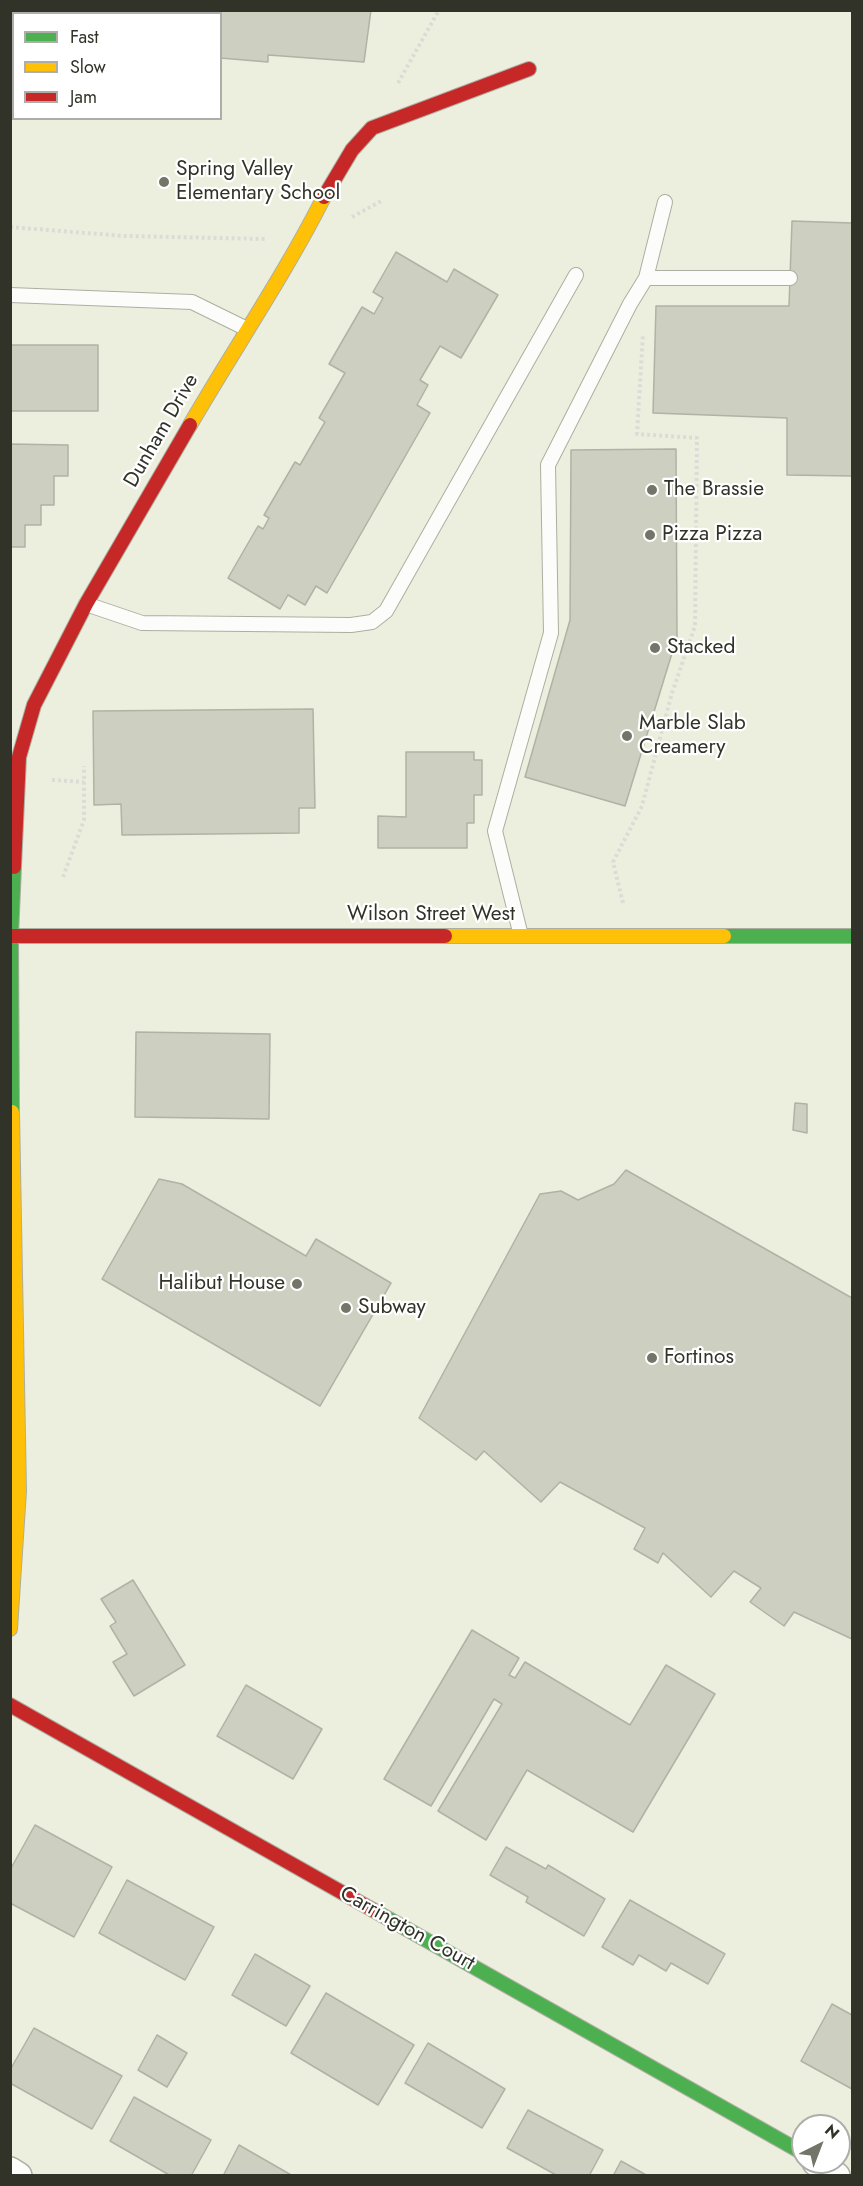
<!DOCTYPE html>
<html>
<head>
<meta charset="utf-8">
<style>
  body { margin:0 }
  #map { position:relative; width:863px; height:2186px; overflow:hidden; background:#edefde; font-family:Jost,sans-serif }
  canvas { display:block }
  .frame { position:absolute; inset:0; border:12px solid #323328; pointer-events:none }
  .legend { position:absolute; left:12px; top:12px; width:210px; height:108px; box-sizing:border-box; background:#fff; border:2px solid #adada9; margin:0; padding:8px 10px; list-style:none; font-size:18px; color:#323328 }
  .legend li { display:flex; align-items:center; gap:12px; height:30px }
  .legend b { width:30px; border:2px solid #adada9 }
  .north { position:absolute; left:791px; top:2114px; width:60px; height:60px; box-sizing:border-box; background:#fff; border:2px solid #adada9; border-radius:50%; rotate:42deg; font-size:16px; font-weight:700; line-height:24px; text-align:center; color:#323328 }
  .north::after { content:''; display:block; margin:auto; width:21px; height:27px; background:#737568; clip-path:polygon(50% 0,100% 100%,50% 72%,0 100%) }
</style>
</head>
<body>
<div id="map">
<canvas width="863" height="2186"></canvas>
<div class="frame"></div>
<ul class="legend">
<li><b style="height:8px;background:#4caf50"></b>Fast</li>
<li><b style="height:8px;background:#ffc107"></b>Slow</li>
<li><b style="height:8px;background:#c62828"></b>Jam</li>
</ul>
<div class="north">N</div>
</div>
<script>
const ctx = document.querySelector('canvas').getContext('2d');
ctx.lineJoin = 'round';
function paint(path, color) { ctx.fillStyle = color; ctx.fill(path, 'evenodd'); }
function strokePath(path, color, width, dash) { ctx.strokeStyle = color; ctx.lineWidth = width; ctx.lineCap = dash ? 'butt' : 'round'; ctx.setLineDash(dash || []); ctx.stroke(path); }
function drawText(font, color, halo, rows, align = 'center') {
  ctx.font = font + ' Jost,sans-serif'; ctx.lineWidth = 4.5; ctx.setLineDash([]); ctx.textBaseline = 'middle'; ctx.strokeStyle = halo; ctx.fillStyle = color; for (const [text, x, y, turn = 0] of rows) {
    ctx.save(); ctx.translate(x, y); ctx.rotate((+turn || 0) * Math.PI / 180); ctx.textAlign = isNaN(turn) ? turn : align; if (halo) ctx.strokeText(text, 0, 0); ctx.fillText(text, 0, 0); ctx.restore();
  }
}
const building = new Path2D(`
  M20 10H371L364 62 268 55V62L220 58V14H20Z
  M792 221 852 223V476L787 475V418L653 413 656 306H789Z
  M396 252 447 282 454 269 498 295 461 358 440 346 420 380 428 385 417 405 430 413 327 593 316 586 305 605 288 595 280 609 228 578 258 526 263 529 269 518 264 515 295 462 300 465 325 422 319 418 345 373 329 364 362 307 374 314 383 298 373 292Z
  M10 345H98V411H10Z
  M10 444 68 445V476H54V505H41V525H25V547H10Z
  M676 449 677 637 625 806 525 777 570 620 571 450Z
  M313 709 315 808H299V833L122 835 121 804 94 805 93 711Z
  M406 752H474V760H482V795H474V823H467V848H378V816L406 817Z
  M136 1032 270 1034 269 1119 135 1117Z
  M795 1103 807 1104V1133L793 1130Z
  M626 1170 852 1298V1639L794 1612 784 1626 750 1602 761 1588 734 1571 711 1597 663 1553 658 1563 634 1549 645 1528 560 1482 541 1502 484 1451 476 1460 419 1418 540 1194 561 1191 578 1200 614 1184Z
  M159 1179 182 1184 306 1256 316 1239 391 1283 320 1406 102 1279Z
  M133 1580 185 1665 134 1696 113 1662 127 1654 110 1626 116 1622 101 1599Z
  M472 1630 519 1658 509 1675 515 1678 525 1662 630 1725 666 1665 715 1694 633 1832 527 1770 486 1840 438 1811 502 1704 494 1699 431 1806 384 1779Z
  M246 1685 322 1729 293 1779 217 1736Z
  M35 1825 112 1867 74 1937 10 1903V1870Z
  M506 1847 546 1869 548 1865 605 1899 584 1936 526 1902 528 1897 490 1875Z
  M127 1880 214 1927 185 1980 99 1933Z
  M630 1900 725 1954 708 1984 671 1963 666 1971 639 1955 633 1965 602 1947Z
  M255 1954 310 1986 286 2026 232 1995Z
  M326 1993 414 2045 378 2105 291 2053Z
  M832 2004 852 2015V2089L801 2061Z
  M34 2028 122 2076 92 2129 10 2083V2070Z
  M157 2035 187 2053 167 2087 138 2070Z
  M428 2043 505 2089 482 2128 405 2083Z
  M134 2097 211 2140 191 2176H171L110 2141Z
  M528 2110 603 2150 589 2176H558L507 2148Z
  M239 2145 293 2176H223Z
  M621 2161 648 2176H613Z`);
paint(building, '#cdcfc1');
strokePath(building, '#b0b2a5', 1.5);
const lane = new Path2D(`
  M646 278 665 202
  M10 295 192 302 247 329
  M86 604 142 623 351 625 372 622 386 611 576 275
  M521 936 495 831 551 633 548 465 630 304 646 278H790`);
const street = new Path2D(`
  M816 2162 836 2176
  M10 2171 18 2176`);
const fast = new Path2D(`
  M724 936H852
  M12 1112 11 936 14 867
  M373 1910 803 2153`);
const slow = new Path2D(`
  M190 425C234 349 284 276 324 197
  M445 936H724
  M10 1629 19 1491 12 1112`);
const jam = new Path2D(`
  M324 197 352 150 372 128 529 69
  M14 867 19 757 34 705 86 604 190 425
  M10 936H445
  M10 1705 373 1910`);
strokePath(lane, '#adaea1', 16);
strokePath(street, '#adaea1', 30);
strokePath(fast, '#adaea1', 16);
strokePath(slow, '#adaea1', 16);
strokePath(jam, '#adaea1', 16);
strokePath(new Path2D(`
  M398 83 439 10
  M352 217 383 200
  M10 227 124 236 267 239
  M52 780 84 782
  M63 877 84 820V766
  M623 903 613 862 642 806 672 693 695 626 697 438 637 434 643 334`), '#dcdcd7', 4, [3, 3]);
strokePath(lane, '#fcfdfa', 14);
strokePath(street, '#fcfdfa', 27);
strokePath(fast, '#4caf50', 14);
strokePath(slow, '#ffc107', 14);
strokePath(jam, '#c62828', 14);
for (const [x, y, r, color] of [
  [164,182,6,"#737568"],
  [652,490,6,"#737568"],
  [650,535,6,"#737568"],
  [655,648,6,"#737568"],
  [627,736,6,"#737568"],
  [297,1284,6,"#737568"],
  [346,1308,6,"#737568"],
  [652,1358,6,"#737568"]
]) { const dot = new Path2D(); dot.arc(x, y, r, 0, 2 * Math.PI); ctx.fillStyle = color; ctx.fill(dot); strokePath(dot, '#fff', 2); }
drawText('21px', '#323328', '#fff', [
  ["Spring Valley",176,170],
  ["Elementary School",176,194],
  ["The Brassie",664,490],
  ["Pizza Pizza",662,535],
  ["Stacked",667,648],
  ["Marble Slab",639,724],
  ["Creamery",639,748],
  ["Halibut House",285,1284,"right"],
  ["Subway",358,1308],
  ["Fortinos",664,1358]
], 'left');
drawText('21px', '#323328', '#fff', [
  ["Dunham Drive",162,431,-60],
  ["Wilson Street West",431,915],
  ["Carrington Court",407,1929,29]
]);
</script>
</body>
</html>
